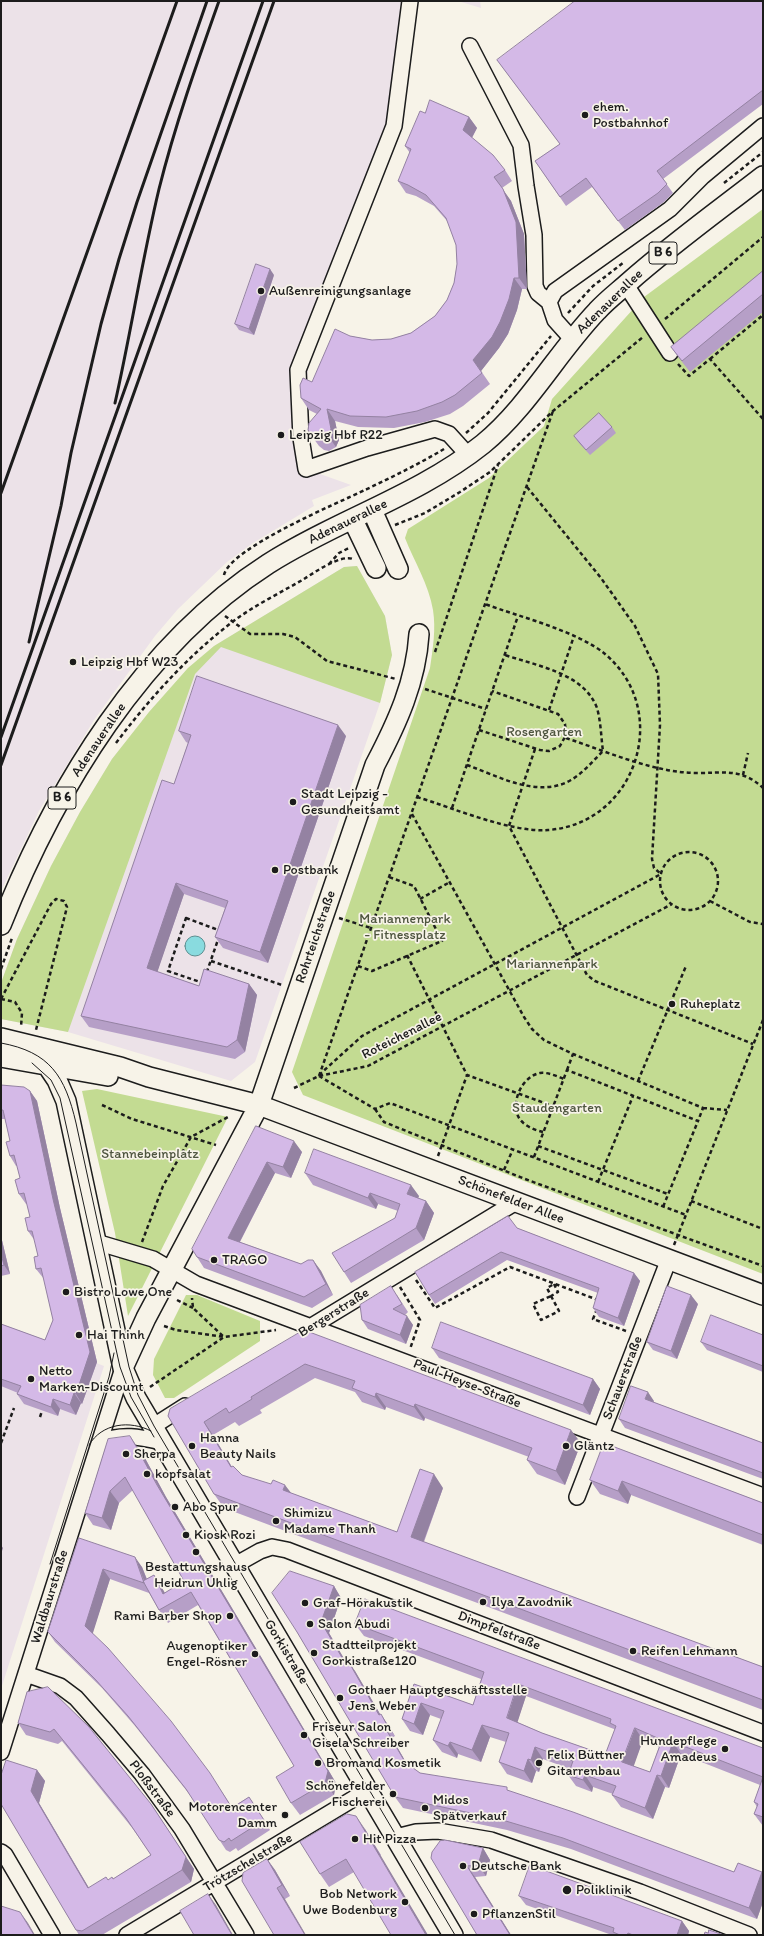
<!DOCTYPE html>
<html>
<head>
<meta charset="utf-8">
<style>
  body { margin:0 }
  #map { position:relative; width:764px; height:1936px; overflow:hidden; background:#f7f3e8; font-family:Itim,sans-serif }
  canvas { display:block }
  .frame { position:absolute; inset:0; border:2px solid #1c1c1c; pointer-events:none }
</style>
</head>
<body>
<div id="map">
<canvas width="764" height="1936"></canvas>
<div class="frame"></div>
</div>
<script>
const ctx = document.querySelector('canvas').getContext('2d');
ctx.lineJoin = 'round';
function paint(path, color) { ctx.fillStyle = color; ctx.fill(path, 'evenodd'); }
function strokePath(path, color, width, dash) { ctx.strokeStyle = color; ctx.lineWidth = width; ctx.lineCap = dash ? 'butt' : 'round'; ctx.setLineDash(dash || []); ctx.stroke(path); }
function drawText(font, color, halo, rows, align = 'center') {
  ctx.font = font + ' Itim,sans-serif'; ctx.lineWidth = 3.5; ctx.setLineDash([]); ctx.textBaseline = 'middle'; ctx.strokeStyle = halo; ctx.fillStyle = color; for (const [text, x, y, turn = 0] of rows) {
    ctx.save(); ctx.translate(x, y); ctx.rotate((+turn || 0) * Math.PI / 180); ctx.textAlign = isNaN(turn) ? turn : align; if (halo) ctx.strokeText(text, 0, 0); ctx.fillText(text, 0, 0); ctx.restore();
  }
}
paint(new Path2D(`
  M1 1H404L389 124 310 352 304 407 306 469 351 485 312 500 314 506 253 543 227 562 178 609 155 636 94 720 39 811 1 891Z
  M458 1H480L481 8Z
  M357 566 385 616 392 655 380 703 255 1062 231 1081 68 1032 1 1019V983L17 939 51 866 80 812 112 759 149 712 188 668 214 646 344 567Z
  M1 1325 104 1366 1 1689Z`), '#ece2e8');
paint(new Path2D(`
  M763 209V1274L303 1095 292 1072 430 668C433 648 436 629 433 610 429 585 414 561 405 538L408 529 489 478 544 426 552 399 644 297Z
  M357 566 385 616 392 655 380 703 221 647 195 674 68 1032 1 1019V983L17 939 51 866 80 812 112 759 149 712 188 668 214 646 344 567Z
  M97 1089 228 1117 128 1316 115 1233 82 1091Z
  M186 1295H197L260 1321V1341L174 1398H165L153 1375 154 1359Z`), '#c3db92');
const water = new Path2D(`
  M185 946a10 10 0 1 1 20 0a10 10 0 1 1-20 0Z`);
paint(water, '#89dbdf');
strokePath(water, '#5d8f91', 1);
const minor = new Path2D(`
  M410 1 394 126 298 370 301 438 306 469 367 448 435 429 449 434 468 455
  M470 46 521 145 526 186 534 235 535 286 538 293 549 302
  M626 285 670 353
  M572 339 555 320 549 302 555 291 670 209 703 176 763 126
  M96 1242 153 1259 196 1284 763 1496
  M307 1329 516 1202
  M152 1427 185 1406
  M100 1442C122 1433 140 1437 162 1442
  M577 1497 669 1259
  M235 1565 260 1551 272 1547 287 1550 763 1733
  M26 1674 60 1686 76 1698 108 1734 142 1774 182 1829 246 1935
  M1 1752 123 1368
  M396 1837 416 1832 438 1831 491 1840 640 1892 749 1935
  M1 1852 5 1855 52 1935
  M127 1935 368 1790`);
const major = new Path2D(`
  M372 510 398 569
  M353 520 376 568
  M1 925C55 789 142 645 268 564 337 520 418 496 483 444 528 407 557 353 597 311 607 300 619 291 629 282 672 244 718 211 763 176
  M1 1038 120 1067 149 1077 259 1105 763 1295
  M34 1046 57 1080 66 1101 123 1368 136 1398 453 1935
  M1 1057 108 1076
  M123 1368 146 1318 259 1105 375 765C397 723 416 682 419 634`);
strokePath(minor, '#1c1c1c', 18);
strokePath(major, '#1c1c1c', 22);
strokePath(new Path2D(`
  M724 183 763 152
  M568 313 593 286 623 263
  M665 319 763 237
  M710 359 763 315
  M678 364 689 376 710 359 763 419
  M466 433 488 413 551 336
  M527 487 601 578 635 626 658 674 660 725 652 859 654 868 661 874
  M395 525 425 513 460 492 490 472 553 411 643 337
  M329 564 339 553 349 548
  M224 575C230 548 338 503 365 490 392 477 419 464 444 449
  M225 616 250 634H283L295 637 327 661 396 679
  M435 652 498 465
  M425 689 486 709
  M549 710 574 636
  M479 730 540 750 549 751 560 746 566 735 565 724 558 714 492 691
  M566 738C596 748 627 761 658 768 671 771 684 773 698 773 724 773 742 768 763 788
  M116 743C150 698 187 657 231 623 253 606 280 593 304 579 315 572 341 554 353 559
  M535 749 509 826 587 975 595 981 753 1044
  M467 765C498 776 538 799 571 780 583 773 593 761 603 751 601 737 601 722 597 708 584 673 537 666 505 655
  M743 775 748 753
  M417 797C453 808 512 833 548 830 636 824 673 711 605 654 577 631 520 617 485 604
  M452 808 518 616
  M412 814 524 1017 532 1029 544 1040 573 1054 703 1108 698 1121
  M660 881a29 29 0 1 1 58 0a29 29 0 1 1-58 0Z
  M420 899 450 882
  M710 901 750 922 763 924
  M186 918 221 931 203 983 168 971Z
  M339 918 371 928
  M407 955 467 1075 553 1106
  M211 961 282 985
  M358 966 372 971 442 941 414 886 389 877
  M1 969 12 938
  M1 999 51 904 56 899 64 901 67 907 36 1030
  M1 999 15 1002 22 1013 21 1027
  M567 1070 573 1054
  M319 1075 362 1036 661 874
  M319 1076 553 411
  M319 1076 375 1109 390 1103 686 1215
  M638 1081 686 966
  M294 1088 319 1076 368 1066 672 904
  M102 1105 132 1119 216 1145
  M703 1108 727 1110
  M375 1109 384 1122 525 1179 763 1266
  M543 1132C534 1130 522 1125 518 1116 511 1100 523 1076 540 1073 548 1072 556 1076 564 1079
  M538 1146 668 1194
  M438 1156 467 1075
  M534 1157 567 1070 698 1121 663 1207
  M504 1170 513 1149
  M598 1182 633 1096
  M691 1201 763 1229
  M142 1242 163 1186 191 1137 228 1117
  M674 1245 763 1020
  M416 1280 435 1308 510 1267 598 1300
  M554 1284 558 1292 551 1296 547 1288Z
  M400 1287 420 1320 410 1349
  M551 1296 559 1311 541 1320 533 1304Z
  M177 1300 193 1308
  M597 1309 593 1319 626 1331
  M164 1326 176 1330 224 1337 276 1330
  M150 1387 224 1337 193 1308 192 1298
  M40 1417 42 1411
  M1 1443 14 1408`), '#1c1c1c', 2.5, [4, 3]);
strokePath(minor, '#f7f3e8', 15);
strokePath(major, '#f7f3e8', 19);
strokePath(new Path2D(`
  M1 1043C50 1052 65 1076 76 1123L129 1367 138 1395 154 1426 455 1935
  M32 1063 51 1080 60 1098 120 1367 131 1397 154 1437
  M89 1445C102 1423 130 1420 151 1431
  M50 1564 109 1377 114 1353`), '#1c1c1c', 1);
strokePath(new Path2D(`
  M115 403C131 332 142 260 159 189 175 125 197 63 219 1
  M1 493 177 1
  M29 642 61 506 71 453 101 324 119 259 137 202 207 1
  M1 737 263 1
  M1 765 274 1`), '#1c1c1c', 3);
paint(new Path2D(`
  M763 1V104L663 179 673 193 664 202 625 230 592 187 566 206 535 161 560 144 497 60Z
  M425 113 469 117 477 128 472 138 505 170 512 181 502 188 511 201 524 234 527 289H522L517 310 508 334 499 348 481 371 490 384 463 406 450 414 425 422 394 428 358 427 335 421 339 440 336 447 329 451 324 450 319 446 311 435 317 414 309 410 301 398 312 382 350 336 372 340 391 339 411 333 435 316 447 300 454 283 457 264 456 245 448 222 434 206 416 196 406 193 398 181 410 153 405 146Z
  M763 271V312L690 372 679 358 671 347Z
  M274 275 254 335 239 330 235 324Z
  M612 427 616 433 590 455 578 442 574 436Z
  M179 731 346 736 268 963 223 948 215 937 225 908 184 894 157 972 199 986 249 984 257 995 245 1052 235 1059 89 1027 81 1016 174 784 188 743 186 742Z
  M1 1085 30 1091 37 1101 60 1208 97 1362 82 1404 81 1403 76 1415 60 1409 58 1416 24 1404 17 1394 18 1393 1 1386V1324L45 1340 53 1320 44 1279 36 1269 38 1256 35 1241 28 1231 30 1217 27 1204H26L19 1194 20 1178 17 1166H16L10 1156V1141L5 1119H1Z
  M256 1126 302 1152 291 1178 275 1173 240 1242 301 1264 313 1260 321 1271 333 1295 312 1308 204 1268 197 1257Z
  M305 1173 419 1196 418 1198 426 1201 434 1213 424 1240 351 1283 344 1272 395 1218 398 1211 378 1204 376 1209 313 1185Z
  M517 1228 634 1273 640 1281 624 1326 599 1317 593 1308 598 1293 507 1260 435 1304 429 1295Z
  M1 1236 10 1274 1 1276Z
  M397 1295 408 1312 405 1315 413 1325 406 1344 368 1329 362 1320Z
  M698 1304 677 1359 653 1350 647 1342Z
  M304 1330 581 1443 565 1485 537 1474 527 1460 529 1457 425 1418 424 1421 386 1407 385 1410 362 1402 355 1392 315 1378 260 1410 262 1413 239 1426 235 1422 213 1435 232 1467 242 1475 397 1532 443 1488 424 1542 763 1667V1710L224 1508 214 1494 168 1416Z
  M763 1335V1372L707 1350 701 1342Z
  M432 1348 593 1379 600 1389 590 1415 439 1358Z
  M654 1401 653 1402 763 1443V1479L625 1428 619 1419Z
  M604 1443 763 1503V1545L631 1495 628 1504 600 1494 590 1480Z
  M138 1448 146 1460 166 1497 336 1783 334 1795 300 1815 291 1803 294 1766 198 1605 168 1623 159 1610 149 1593 110 1579 92 1634 216 1783 232 1807 249 1797 256 1807 270 1830 238 1851 236 1848 230 1852 226 1850 190 1795 135 1726 102 1688 55 1642 48 1632 79 1538 142 1567 147 1579 154 1575 162 1588 165 1593 184 1581 133 1490 119 1503 111 1530 93 1525 85 1513Z
  M334 1586 341 1598 329 1633 345 1661 355 1671 380 1714 388 1725 395 1736 392 1738 407 1764 420 1773 509 1791 734 1872H762L763 1874V1902L757 1919 571 1849 507 1830 403 1808 395 1797 297 1632Z
  M355 1624 763 1748V1826L754 1814 757 1807 754 1802 760 1785 681 1754 669 1788 665 1787 653 1819 621 1807 612 1795 613 1794 593 1787 592 1792 576 1786 568 1775 570 1769 543 1759 539 1772 536 1771 532 1783 507 1774 499 1762 506 1742 490 1737 481 1762 458 1754 457 1758 442 1752 433 1740 441 1719 430 1715 423 1735 410 1731 402 1719 414 1684 473 1705 481 1679 364 1636ZM526 1696 614 1729 615 1730 605 1755 542 1733 517 1722ZM643 1740 659 1747 650 1772 633 1766Z
  M27 1692 151 1804 194 1869 191 1882 102 1935H79L1 1804 37 1770 45 1781 39 1803 89 1888 108 1880 113 1879 151 1855 133 1829 62 1741 58 1744 26 1735 18 1723Z
  M365 1829 381 1855 354 1872 329 1887 320 1874Z
  M483 1848 490 1860 486 1876 475 1877 511 1935H477L431 1858Z
  M267 1859 275 1870 290 1896 285 1899 274 1935Z
  M519 1896 682 1921 689 1931 688 1935H612L526 1905Z`), '#b69fc7');
paint(new Path2D(`
  M469 117 477 128 470 141 463 130Z
  M494 177 511 201 524 234 527 289 519 278Z
  M270 269 274 275 254 335 249 329Z
  M514 278 522 289 517 310 508 334 499 348 481 371 473 360Z
  M327 409 335 421 339 440 336 447 328 436Z
  M338 725 346 736 268 963 260 952Z
  M176 883 184 894 155 979 147 968Z
  M249 984 257 995 245 1052 237 1040Z
  M30 1091 37 1101 60 1208 97 1362 82 1404 76 1394 53 1199Z
  M294 1141 302 1152 291 1178 283 1167Z
  M267 1162 275 1173 236 1249 228 1238Z
  M411 1185 419 1196 415 1205 407 1194Z
  M370 1193 378 1204 376 1209 368 1198Z
  M426 1201 434 1213 424 1240 416 1228Z
  M1 1236 10 1274 4 1265 1 1254Z
  M313 1260 321 1271 333 1295 326 1284Z
  M634 1273 640 1281 624 1326 618 1318Z
  M691 1295 698 1304 677 1359 671 1351Z
  M407 1316 413 1325 406 1344 400 1335Z
  M593 1379 600 1389 590 1415 583 1405Z
  M648 1392 654 1401 651 1408 645 1399Z
  M74 1393 81 1403 76 1415 70 1405Z
  M376 1393 386 1407 385 1410 375 1397Z
  M53 1399 60 1409 58 1416 51 1407Z
  M415 1404 425 1418 424 1421 414 1407Z
  M204 1422 213 1435 240 1481 231 1467Z
  M571 1430 581 1443 565 1485 556 1471Z
  M130 1436 146 1460 166 1497 336 1783 334 1795 325 1783Z
  M434 1474 443 1488 420 1551 411 1537Z
  M622 1481 631 1495 628 1504 618 1491Z
  M285 1485 295 1498 283 1490Z
  M110 1491 119 1503 111 1530 102 1518Z
  M1 1545 3 1548 1 1554Z
  M135 1557 142 1567 152 1593 145 1583Z
  M103 1569 110 1579 92 1636 85 1626Z
  M154 1575 162 1588 171 1604 163 1594Z
  M334 1586 341 1598 329 1633 352 1672 344 1661 321 1622Z
  M347 1659 355 1671 387 1726 379 1715Z
  M518 1684 526 1696 515 1730 507 1718Z
  M421 1703 430 1715 423 1735 414 1724Z
  M381 1714 395 1736 387 1725Z
  M482 1725 490 1737 481 1762 472 1750Z
  M384 1726 392 1738 412 1773 405 1762Z
  M635 1728 643 1740 631 1774 622 1762Z
  M450 1742 458 1754 457 1758 448 1746Z
  M673 1742 681 1754 669 1788 661 1776Z
  M535 1747 543 1759 539 1772 531 1760Z
  M528 1759 536 1771 532 1783 524 1771Z
  M37 1770 45 1781 39 1803 96 1900 88 1888 31 1791Z
  M585 1775 593 1787 592 1792 583 1780Z
  M657 1775 665 1787 653 1819 645 1808Z
  M151 1804 194 1869 191 1882 182 1870Z
  M356 1816 365 1829 428 1935H426Z
  M483 1848 490 1860 486 1876 478 1865Z
  M267 1859 275 1870 290 1896 282 1885Z
  M467 1866 475 1877 511 1935H510Z
  M762 1872 763 1874V1902L757 1919 749 1908Z
  M277 1888 285 1899 306 1935H305Z
  M208 1894 216 1905 233 1935H232Z
  M20 1912 28 1923 35 1935H34Z
  M682 1921 689 1931 688 1935H677Z`), '#9482a2');
const building = new Path2D(`
  M575 1H763V90L657 171 667 184 658 193 618 221 586 178 560 197 535 161 560 144 497 60Z
  M430 100 469 117 463 130 493 155 505 170 494 177 503 189 516 222 519 278H514L509 299 500 322 492 337 473 360 482 373 455 395 442 402 417 411 386 417 350 416 327 409 331 429 328 436 322 439H316L311 435 308 430 309 423 321 409 301 398 300 385 303 378 312 382 335 329 350 336 372 340 391 339 411 333 435 316 447 300 454 283 457 264 456 245 446 218 426 195 408 185 398 181 411 149 405 146 420 111 425 113Z
  M256 264 270 269 249 329 235 324Z
  M763 271V294L682 361 671 347Z
  M599 413 612 427 586 450 574 436Z
  M197 676 338 725 260 952 215 937 228 901 176 883 147 968 199 986 204 969 249 984 237 1040 227 1047 81 1016 162 780 174 784 191 735 179 731Z
  M1 1085 24 1087 30 1091 53 1199 90 1352 76 1394 74 1393 70 1405 53 1399 51 1407 17 1394 21 1386 1 1379V1324L45 1340 53 1320 41 1268 36 1269 34 1257 38 1256 32 1231H28L25 1218 30 1217 24 1193 19 1194 15 1180 20 1178 14 1155 10 1156 6 1142 10 1141 3 1110H1Z
  M256 1126 294 1141 283 1167 267 1162 228 1238 301 1264 308 1260H313L326 1284 304 1297 197 1257 192 1249Z
  M314 1149 411 1185 407 1194 426 1201 416 1228 344 1272 332 1253 395 1218 400 1204 370 1193 368 1198 305 1173Z
  M508 1216 517 1228 634 1273 618 1318 593 1308 599 1288 501 1252 429 1295 415 1272Z
  M1 1254 4 1265 1 1266Z
  M391 1286 402 1304 393 1309 407 1316 400 1335 362 1320 360 1305Z
  M667 1286 691 1295 671 1351 647 1342Z
  M711 1315 763 1335V1366L701 1342Z
  M441 1322 593 1379 583 1405 432 1348Z
  M304 1330 571 1430 556 1471 527 1460 532 1448 415 1404 414 1407 376 1393 375 1397 352 1388 355 1381 305 1364 251 1397 252 1399 229 1413 226 1408 204 1422 231 1467 233 1466 242 1475 271 1484 273 1480 285 1485 283 1490 397 1532 420 1469 434 1474 411 1537 763 1667V1700L214 1494 168 1416 170 1409Z
  M631 1386 648 1392 645 1399 763 1443V1473L619 1419Z
  M130 1436 137 1448 157 1485 328 1771 325 1783 291 1803 276 1777 294 1766 191 1592 159 1610 143 1581 154 1575 163 1594 184 1581 125 1477 110 1491 102 1518 85 1513 108 1439Z
  M604 1443 763 1503V1535L622 1481 618 1491 590 1480Z
  M79 1538 135 1557 144 1583 103 1569 85 1626 108 1648 171 1721 210 1773 232 1808 249 1797 264 1820 231 1841 229 1838 224 1842 219 1840 186 1789 128 1716 95 1679 48 1632Z
  M290 1571 334 1586 321 1622 344 1661 347 1659 379 1715 381 1714 387 1725 384 1726 405 1762 420 1773 507 1787V1790L573 1812 734 1872 738 1863 762 1872 749 1908 563 1838 499 1819 395 1797 297 1632 272 1593Z
  M365 1599 763 1748V1817L754 1814 758 1804 754 1802 763 1777 673 1742 661 1776 657 1775 645 1808 612 1795 616 1786 585 1775 583 1780 568 1775 573 1761 535 1747 531 1760 528 1759 524 1771 499 1762 509 1733 482 1725 472 1750 450 1742 448 1746 433 1740 444 1711 421 1703 414 1724 402 1719 414 1684 473 1705 484 1672 355 1624ZM518 1684 611 1719 610 1723 616 1726 605 1755 542 1733 507 1718ZM635 1728 662 1740 650 1772 622 1762Z
  M48 1687 89 1727 151 1804 186 1857 182 1870 82 1931 76 1930 1 1804V1775L6 1760 37 1770 31 1791 88 1888 106 1877 108 1880 112 1877 113 1879 151 1855 126 1818 54 1729 50 1732 18 1723 27 1692Z
  M347 1814 356 1816 426 1935H391L346 1859 320 1874 300 1842Z
  M445 1840 483 1848 478 1865 467 1866 510 1935H477L431 1858 432 1852 440 1841Z
  M267 1859 282 1885 277 1888 305 1935H274L242 1881 243 1873Z
  M530 1865 682 1921 677 1935H633L628 1933 627 1935H620L613 1932 614 1928 519 1896Z
  M208 1894 232 1935H194L180 1911Z
  M1 1906 20 1912 34 1935H1Z
  M709 1930 724 1935H704L705 1932 708 1933Z`);
paint(building, '#d4b9e7');
strokePath(building, '#9482a2', 1);
for (const [x, y, r, color] of [
  [585,115,4,"#1c1c1c"],
  [261,291,4,"#1c1c1c"],
  [281,435,4,"#1c1c1c"],
  [73,662,4,"#1c1c1c"],
  [293,802,4,"#1c1c1c"],
  [275,870,4,"#1c1c1c"],
  [672,1004,4,"#1c1c1c"],
  [214,1260,4,"#1c1c1c"],
  [66,1292,4,"#1c1c1c"],
  [79,1335,4,"#1c1c1c"],
  [31,1379,4,"#1c1c1c"],
  [192,1446,4,"#1c1c1c"],
  [566,1446,4,"#1c1c1c"],
  [126,1454,4,"#1c1c1c"],
  [147,1474,4,"#1c1c1c"],
  [175,1507,4,"#1c1c1c"],
  [276,1521,4,"#1c1c1c"],
  [186,1535,4,"#1c1c1c"],
  [196,1552,4,"#1c1c1c"],
  [483,1602,4,"#1c1c1c"],
  [305,1603,4,"#1c1c1c"],
  [230,1616,4,"#1c1c1c"],
  [310,1624,4,"#1c1c1c"],
  [633,1651,4,"#1c1c1c"],
  [314,1653,4,"#1c1c1c"],
  [255,1654,4,"#1c1c1c"],
  [340,1698,4,"#1c1c1c"],
  [304,1735,4,"#1c1c1c"],
  [725,1749,4,"#1c1c1c"],
  [318,1763,4,"#1c1c1c"],
  [539,1763,4,"#1c1c1c"],
  [393,1794,4,"#1c1c1c"],
  [425,1808,4,"#1c1c1c"],
  [285,1815,4,"#1c1c1c"],
  [355,1839,4,"#1c1c1c"],
  [463,1866,4,"#1c1c1c"],
  [567,1890,5,"#1c1c1c"],
  [405,1902,4,"#1c1c1c"],
  [474,1914,4,"#1c1c1c"]
]) { const dot = new Path2D(); dot.arc(x, y, r, 0, 2 * Math.PI); ctx.fillStyle = color; ctx.fill(dot); strokePath(dot, '#f7f3e8', 1.5); }
for (const [x, y, w] of [
  [663,253,28],
  [62,798,28]
]) { const box = new Path2D(); box.roundRect(x - w / 2, y - 11, w, 22, 3); ctx.fillStyle = '#f7f3e8'; ctx.fill(box); strokePath(box, '#1c1c1c', 1); }
drawText('bold 13px', '#1c1c1c', null, [
  ["B 6",663,253],
  ["B 6",62,798]
]);
drawText('14px', '#1c1c1c', '#f7f3e8', [
  ["ehem.",593,107],
  ["Postbahnhof",593,123],
  ["Außenreinigungsanlage",269,291],
  ["Leipzig Hbf R22",289,435],
  ["Leipzig Hbf W23",81,662],
  ["Stadt Leipzig -",301,794],
  ["Gesundheitsamt",301,810],
  ["Postbank",283,870],
  ["Ruheplatz",680,1004],
  ["TRAGO",222,1260],
  ["Bistro Lowe One",74,1292],
  ["Hai Thinh",87,1335],
  ["Netto",39,1371],
  ["Marken-Discount",39,1387],
  ["Hanna",200,1438],
  ["Beauty Nails",200,1454],
  ["Gläntz",574,1446],
  ["Sherpa",134,1454],
  ["kopfsalat",155,1474],
  ["Abo Spur",183,1507],
  ["Shimizu",284,1513],
  ["Madame Thanh",284,1529],
  ["Kiosk Rozi",194,1535],
  ["Bestattungshaus",196,1567,"center"],
  ["Heidrun Uhlig",196,1583,"center"],
  ["Ilya Zavodnik",491,1602],
  ["Graf-Hörakustik",313,1603],
  ["Rami Barber Shop",222,1616,"right"],
  ["Salon Abudi",318,1624],
  ["Stadtteilprojekt",322,1645],
  ["Gorkistraße120",322,1661],
  ["Augenoptiker",247,1646,"right"],
  ["Engel-Rösner",247,1662,"right"],
  ["Reifen Lehmann",641,1651],
  ["Gothaer Hauptgeschäftsstelle",348,1690],
  ["Jens Weber",348,1706],
  ["Friseur Salon",312,1727],
  ["Gisela Schreiber",312,1743],
  ["Hundepflege",717,1741,"right"],
  ["Amadeus",717,1757,"right"],
  ["Felix Büttner",547,1755],
  ["Gitarrenbau",547,1771],
  ["Bromand Kosmetik",326,1763],
  ["Schönefelder",385,1786,"right"],
  ["Fischerei",385,1802,"right"],
  ["Midos",433,1800],
  ["Spätverkauf",433,1816],
  ["Motorencenter",277,1807,"right"],
  ["Damm",277,1823,"right"],
  ["Hit Pizza",363,1839],
  ["Deutsche Bank",471,1866],
  ["Poliklinik",576,1890],
  ["Bob Network",397,1894,"right"],
  ["Uwe Bodenburg",397,1910,"right"],
  ["PflanzenStil",482,1914]
], 'left');
drawText('14px', '#1c1c1c', '#f7f3e8', [
  ["Adenauerallee",610,302,-44],
  ["Adenauerallee",348,522,-26],
  ["Adenauerallee",99,740,-56],
  ["Rohrteichstraße",316,937,-71],
  ["Roteichenallee",402,1036,-27],
  ["Schönefelder Allee",511,1200,21],
  ["Bergerstraße",334,1313,-32],
  ["Schauerstraße",623,1378,-69],
  ["Paul-Heyse-Straße",467,1384,21],
  ["Waldbaurstraße",50,1597,-73],
  ["Dimpfelstraße",499,1631,21],
  ["Gorkistraße",286,1652,59],
  ["Ploßstraße",152,1789,53],
  ["Trötzschelstraße",248,1863,-31]
]);
drawText('14px', '#4e553f', '#f7f3e8', [
  ["Rosengarten",544,732],
  ["Mariannenpark",405,919],
  ["- Fitnessplatz",405,935],
  ["Mariannenpark",552,964],
  ["Staudengarten",557,1108],
  ["Stannebeinplatz",150,1154]
]);
</script>
</body>
</html>
